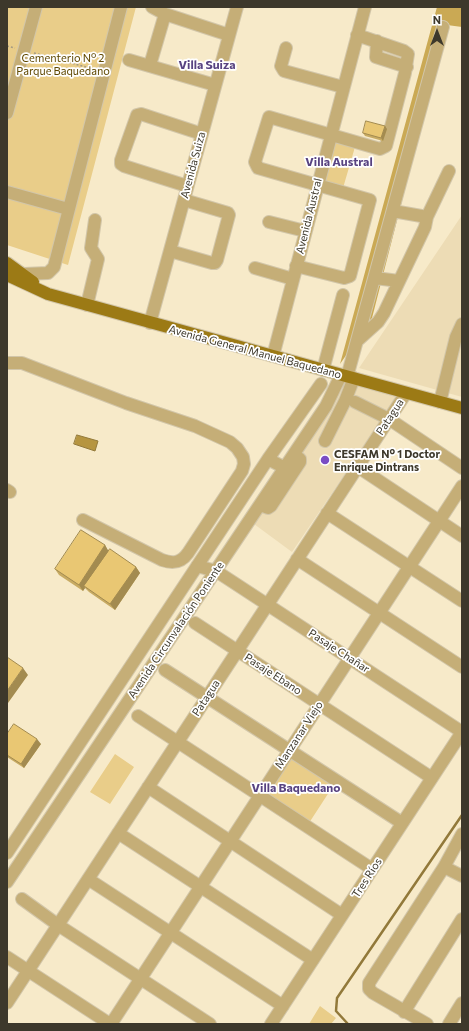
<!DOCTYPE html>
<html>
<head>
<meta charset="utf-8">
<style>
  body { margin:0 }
  #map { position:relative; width:469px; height:1031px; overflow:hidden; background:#f7eac9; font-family:Commissioner,sans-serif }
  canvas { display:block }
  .frame { position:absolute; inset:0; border:8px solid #3d382b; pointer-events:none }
  .north { position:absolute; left:417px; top:12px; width:40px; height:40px; -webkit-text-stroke:3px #fff; paint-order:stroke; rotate:0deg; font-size:11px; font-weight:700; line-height:16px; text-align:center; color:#3d382b }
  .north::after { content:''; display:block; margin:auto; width:14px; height:18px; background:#3d382b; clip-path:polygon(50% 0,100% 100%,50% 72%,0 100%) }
</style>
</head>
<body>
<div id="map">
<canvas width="469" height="1031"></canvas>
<div class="frame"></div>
<div class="north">N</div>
</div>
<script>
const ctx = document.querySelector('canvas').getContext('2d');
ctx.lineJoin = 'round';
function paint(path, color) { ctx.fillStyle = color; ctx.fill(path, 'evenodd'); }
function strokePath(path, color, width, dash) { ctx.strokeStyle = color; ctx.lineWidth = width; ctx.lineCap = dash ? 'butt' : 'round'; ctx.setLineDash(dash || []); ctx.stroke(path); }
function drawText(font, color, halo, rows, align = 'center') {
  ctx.font = font + ' Commissioner,sans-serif'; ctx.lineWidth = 3.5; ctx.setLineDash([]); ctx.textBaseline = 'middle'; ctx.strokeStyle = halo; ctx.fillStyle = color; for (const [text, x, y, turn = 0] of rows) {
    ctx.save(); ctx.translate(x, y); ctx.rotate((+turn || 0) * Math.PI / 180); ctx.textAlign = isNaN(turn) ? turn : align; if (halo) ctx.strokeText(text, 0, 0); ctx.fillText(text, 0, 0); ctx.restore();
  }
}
paint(new Path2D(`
  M462 215V397L359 368Z
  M347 382 398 396 292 552 254 524Z`), '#eddcb5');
paint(new Path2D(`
  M7 7H136L68 265 7 245Z
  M335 142 355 147 343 188 324 182Z
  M115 754 134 767 110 804 90 792Z
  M293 755 335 783 309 823 267 794Z
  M320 1006 336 1018 331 1024H309Z`), '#e9cd89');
paint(new Path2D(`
  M437 7H462V27L447 25 372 318 340 364Z`), '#caa954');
const water = new Path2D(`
  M77 435 98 441 95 451 74 444Z`);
paint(water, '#b69540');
strokePath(water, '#92793a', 1);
strokePath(new Path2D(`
  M348 1024 336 1011 337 998 462 815`), '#92793a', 2.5);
const minor = new Path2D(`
  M152 7 165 14 229 35
  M377 41 376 57 407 67
  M286 48 281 66 284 71 343 87
  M129 60 215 85
  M150 65 165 14
  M7 113 36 7
  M187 186 124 166 121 164V160L137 115 141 114 202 134
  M7 192 68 209
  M427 217 449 171
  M269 222 305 231
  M170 251 212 263H215L217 260 229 215 228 213 184 200
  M296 266 344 278 350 276 370 200 258 168 255 162 269 117 380 149 386 146 405 73 408 54 404 51 357 35
  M255 268 293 279
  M16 272 24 274 48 273 54 267 121 7
  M375 278 399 281
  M87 305 98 259 91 248 95 220
  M150 323 237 7
  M358 340 378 322 384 313 425 227 427 217 393 211
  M273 356 365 7
  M7 363H22L126 403 195 426 230 442 237 448 243 457 244 464 242 471 188 553C181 563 173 564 162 560L83 520
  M323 370 343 295
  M347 377 443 27
  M355 402 389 419 462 468
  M440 402 456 337 462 324
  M325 441 345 401 354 378
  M358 467 462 536
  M285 468 268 459 321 384
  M7 490 10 492
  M260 505 268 508 271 506 300 462V459L294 454
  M327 513 462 601
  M297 559 462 667
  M197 566 216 571 462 732
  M195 623 432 778
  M165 670 402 823
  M138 716 372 869
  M148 787 342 915
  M118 833 313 960
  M7 853 268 459
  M444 867 462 876
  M88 879 283 1006
  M7 882 326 406 341 375
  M22 899 58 925 210 1024
  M7 957 110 1024
  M7 1003 406 393
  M404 1012 462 919
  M111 1024 462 486
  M271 1024 462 732
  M427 1024 373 993 369 989V983L444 867 462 834
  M449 1024 462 1003`);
const major = new Path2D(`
  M7 263 33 282
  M7 275 48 294 462 408`);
strokePath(minor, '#d2c6a9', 14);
strokePath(major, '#d2c6a9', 14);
strokePath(new Path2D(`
  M7 46 15 48
  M34 53 86 67`), '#a59b83', 1.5, [2, 2]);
strokePath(minor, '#c5ae77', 12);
strokePath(major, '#9c7a15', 12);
paint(new Path2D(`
  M387 129 383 141 365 136 363 133Z
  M105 545 108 551 136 567 140 573 115 610 89 592 85 588 83 591 59 575 55 569Z
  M7 734 41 744 24 768 7 757Z`), '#c8ab63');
paint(new Path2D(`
  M385 126 387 129 383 141 381 138Z
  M105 545 109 552 84 586 85 588 83 591 79 585Z
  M136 567 140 573 115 610 110 604Z
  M23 668 28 675 8 703 7 702V691Z
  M37 739 41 744 24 768 21 764Z`), '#a38b50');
const building = new Path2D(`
  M366 121 385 126 381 138 363 133Z
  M81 530 105 545 79 585 55 569Z
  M110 549 136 567 110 604 84 586Z
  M7 657 23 668 7 691Z
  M14 724 37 739 21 764 7 755V734Z`);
paint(building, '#e9c773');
strokePath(building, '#a38b50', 1);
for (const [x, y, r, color] of [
  [325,460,5,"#7a4cc4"]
]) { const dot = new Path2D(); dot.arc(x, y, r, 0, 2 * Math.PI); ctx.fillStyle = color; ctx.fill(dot); strokePath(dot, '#fff', 1.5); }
drawText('11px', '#5f4801', '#fff', [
  ["Cementerio N° 2",63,58],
  ["Parque Baquedano",63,71]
]);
drawText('11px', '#3d382b', '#fff', [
  ["Avenida Suiza",193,165,-75],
  ["Avenida Austral",309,216,-76],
  ["Avenida General Manuel Baquedano",255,352,15],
  ["Patagua",390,417,-57],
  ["Avenida Circunvalación Poniente",176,630,-56],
  ["Pasaje Chañar",339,651,33],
  ["Pasaje Ebano",273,674,33],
  ["Patagua",206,698,-57],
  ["Manzanar Viejo",299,735,-57],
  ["Tres Ríos",367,878,-57]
]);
drawText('bold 11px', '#3d382b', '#fff', [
  ["CESFAM N° 1 Doctor",334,454],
  ["Enrique Dintrans",334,467]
], 'left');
drawText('bold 12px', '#584381', '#fff', [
  ["Villa Suiza",207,65],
  ["Villa Austral",339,162],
  ["Villa Baquedano",296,788]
]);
</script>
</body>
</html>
